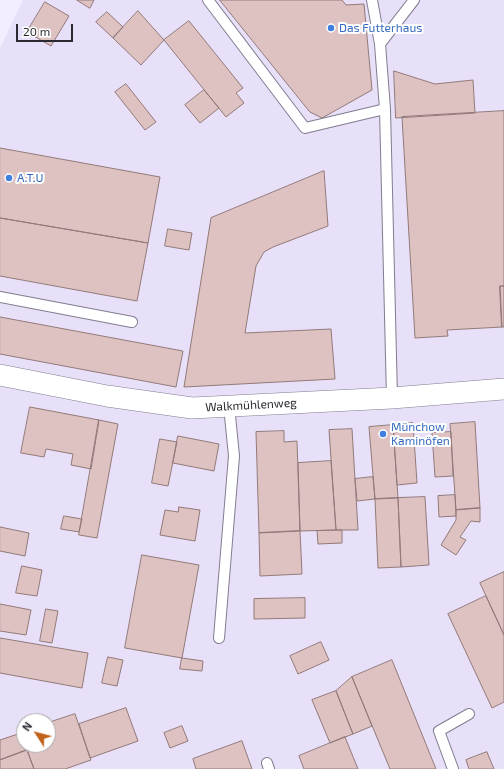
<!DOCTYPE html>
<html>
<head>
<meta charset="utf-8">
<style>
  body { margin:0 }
  #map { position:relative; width:504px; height:769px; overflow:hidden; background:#f2edff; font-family:"Exo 2",sans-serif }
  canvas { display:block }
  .north { position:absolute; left:16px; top:713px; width:40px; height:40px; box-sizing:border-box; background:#fff; border:1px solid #aaa9ad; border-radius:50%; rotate:306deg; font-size:11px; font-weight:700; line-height:16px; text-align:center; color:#2b2931 }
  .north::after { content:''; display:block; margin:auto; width:14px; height:18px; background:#c1621a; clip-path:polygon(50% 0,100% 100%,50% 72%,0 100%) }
  .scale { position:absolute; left:16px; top:24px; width:57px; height:18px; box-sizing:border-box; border:2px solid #2b2931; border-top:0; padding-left:5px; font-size:12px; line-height:14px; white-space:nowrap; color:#2b2931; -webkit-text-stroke:3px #fff; paint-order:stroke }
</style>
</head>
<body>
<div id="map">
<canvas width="504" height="769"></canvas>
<div class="north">N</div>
<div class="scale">20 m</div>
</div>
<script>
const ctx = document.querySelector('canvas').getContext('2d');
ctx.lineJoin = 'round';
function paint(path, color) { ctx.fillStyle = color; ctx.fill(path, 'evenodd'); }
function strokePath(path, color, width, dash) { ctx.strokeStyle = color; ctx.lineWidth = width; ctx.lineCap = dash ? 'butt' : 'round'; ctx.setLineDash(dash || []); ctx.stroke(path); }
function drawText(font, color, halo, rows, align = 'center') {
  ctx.font = font + ' "Exo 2",sans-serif'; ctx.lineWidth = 4; ctx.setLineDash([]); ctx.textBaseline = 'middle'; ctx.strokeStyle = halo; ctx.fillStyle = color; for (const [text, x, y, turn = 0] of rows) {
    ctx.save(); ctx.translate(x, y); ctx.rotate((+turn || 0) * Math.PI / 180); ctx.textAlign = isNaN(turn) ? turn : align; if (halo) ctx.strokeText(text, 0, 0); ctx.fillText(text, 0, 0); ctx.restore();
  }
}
paint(new Path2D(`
  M23 0H504V769H0V48ZM24 721H48V745H24Z`), '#e7e0f8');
const building = new Path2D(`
  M77 0H94L90 8Z
  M220 0H342L346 5 364 4 372 90 322 118 310 112Z
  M45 2 69 16 51 46 27 32Z
  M138 11 164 40 141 65 113 38Z
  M107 12 123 27 113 38 96 22Z
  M189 21 243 88 236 93 244 103 226 117 164 40Z
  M394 71 435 84 473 80 475 113 396 118Z
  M126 84 156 122 145 130 115 92Z
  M204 90 219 108 200 123 185 105Z
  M504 111V286H500L502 327 447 330 448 336 415 338 402 117Z
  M0 148 160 177 148 243 0 218Z
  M324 171 328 226 273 247 264 252 256 266 245 333 331 329 335 379 184 387 211 218Z
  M0 218 148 243 137 301 0 276Z
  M168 229 192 233 189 250 165 246Z
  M500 286H504V327H502Z
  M0 317 183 351 176 387 0 354Z
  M30 407 99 420 91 469 71 465 73 454 46 449 44 457 21 453Z
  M99 420 118 424 97 538 79 535Z
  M475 422 480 508 456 510 450 424Z
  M413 423 417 483 397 485 393 425Z
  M393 425 398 498 375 499 369 427Z
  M352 429 358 530H336L329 430Z
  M284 431V442L297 441 300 531 259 533 256 432Z
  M451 432 453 476 435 477 432 433Z
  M178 436 219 444 214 471 173 463Z
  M160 439 177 442 168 486 152 483Z
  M331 461 336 530 300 531 298 463Z
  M373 477 375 499 357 501 355 479Z
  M455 495 456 516 439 517 438 496Z
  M425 497 429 565 401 567 398 498Z
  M398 498 401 567 378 568 375 499Z
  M179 507 200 510 195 541 160 535 165 510 178 512Z
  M480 508V522L471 521 460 537 466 540 456 555 441 545 456 520V510Z
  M64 516 82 519 79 532 61 529Z
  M0 527 29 533 25 556 0 551Z
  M336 530H342V543L318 544 317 531Z
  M300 531 302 574 260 576 259 533Z
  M142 555 199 565 182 658 125 648Z
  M22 566 42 570 37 596 16 593Z
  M504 572V635L480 583Z
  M486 596 504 635V702L492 708 448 614Z
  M305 598V618L254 619V599Z
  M0 604 31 610 26 635 0 631Z
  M46 609 58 611 52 643 40 641Z
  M0 638 88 653 82 688 0 673Z
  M321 642 329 660 298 674 290 656Z
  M108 657 123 660 117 686 102 683Z
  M182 658 203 661 202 671 180 669Z
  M392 660 436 769H390L352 677Z
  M352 677 372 726 353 734 336 691Z
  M336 691 353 734 330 743 312 700Z
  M126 708 138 741 90 758 79 724Z
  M75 714 91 760 65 769H34L27 750 0 760V740L24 732V745H48V723Z
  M182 726 188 741 170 748 164 733Z
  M345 737 358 769H304L299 756Z
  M242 741 252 769H196L193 759Z
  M27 750 34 769H0V760Z
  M487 752 494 769H469L466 760Z`);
paint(building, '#dec2c2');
strokePath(building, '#937a7a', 1);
const lane = new Path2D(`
  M208 0 305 128 385 109
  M372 0 380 44
  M0 297 132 322
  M392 398 385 109 380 44 414 0
  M219 638 234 456 229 406
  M267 763 269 769
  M453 769 439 731 469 714`);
const street = new Path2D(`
  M0 375 107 396 192 408 392 398 504 389`);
strokePath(lane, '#827c90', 12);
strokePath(street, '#827c90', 22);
strokePath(lane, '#fff', 10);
strokePath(street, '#fff', 21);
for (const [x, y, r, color] of [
  [331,28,4,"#3f7fe0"],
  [9,178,4,"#3f7fe0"],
  [383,434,4,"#3f7fe0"]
]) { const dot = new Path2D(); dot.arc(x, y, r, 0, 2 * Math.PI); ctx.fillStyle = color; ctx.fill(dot); strokePath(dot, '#fff', 1.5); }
drawText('12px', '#366cbe', '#fff', [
  ["Das Futterhaus",339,28],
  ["A.T.U",17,178],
  ["Münchow",391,427],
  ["Kaminöfen",391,441]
], 'left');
drawText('12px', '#2b2931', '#fff', [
  ["Walkmühlenweg",251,405,-3]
]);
</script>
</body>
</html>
